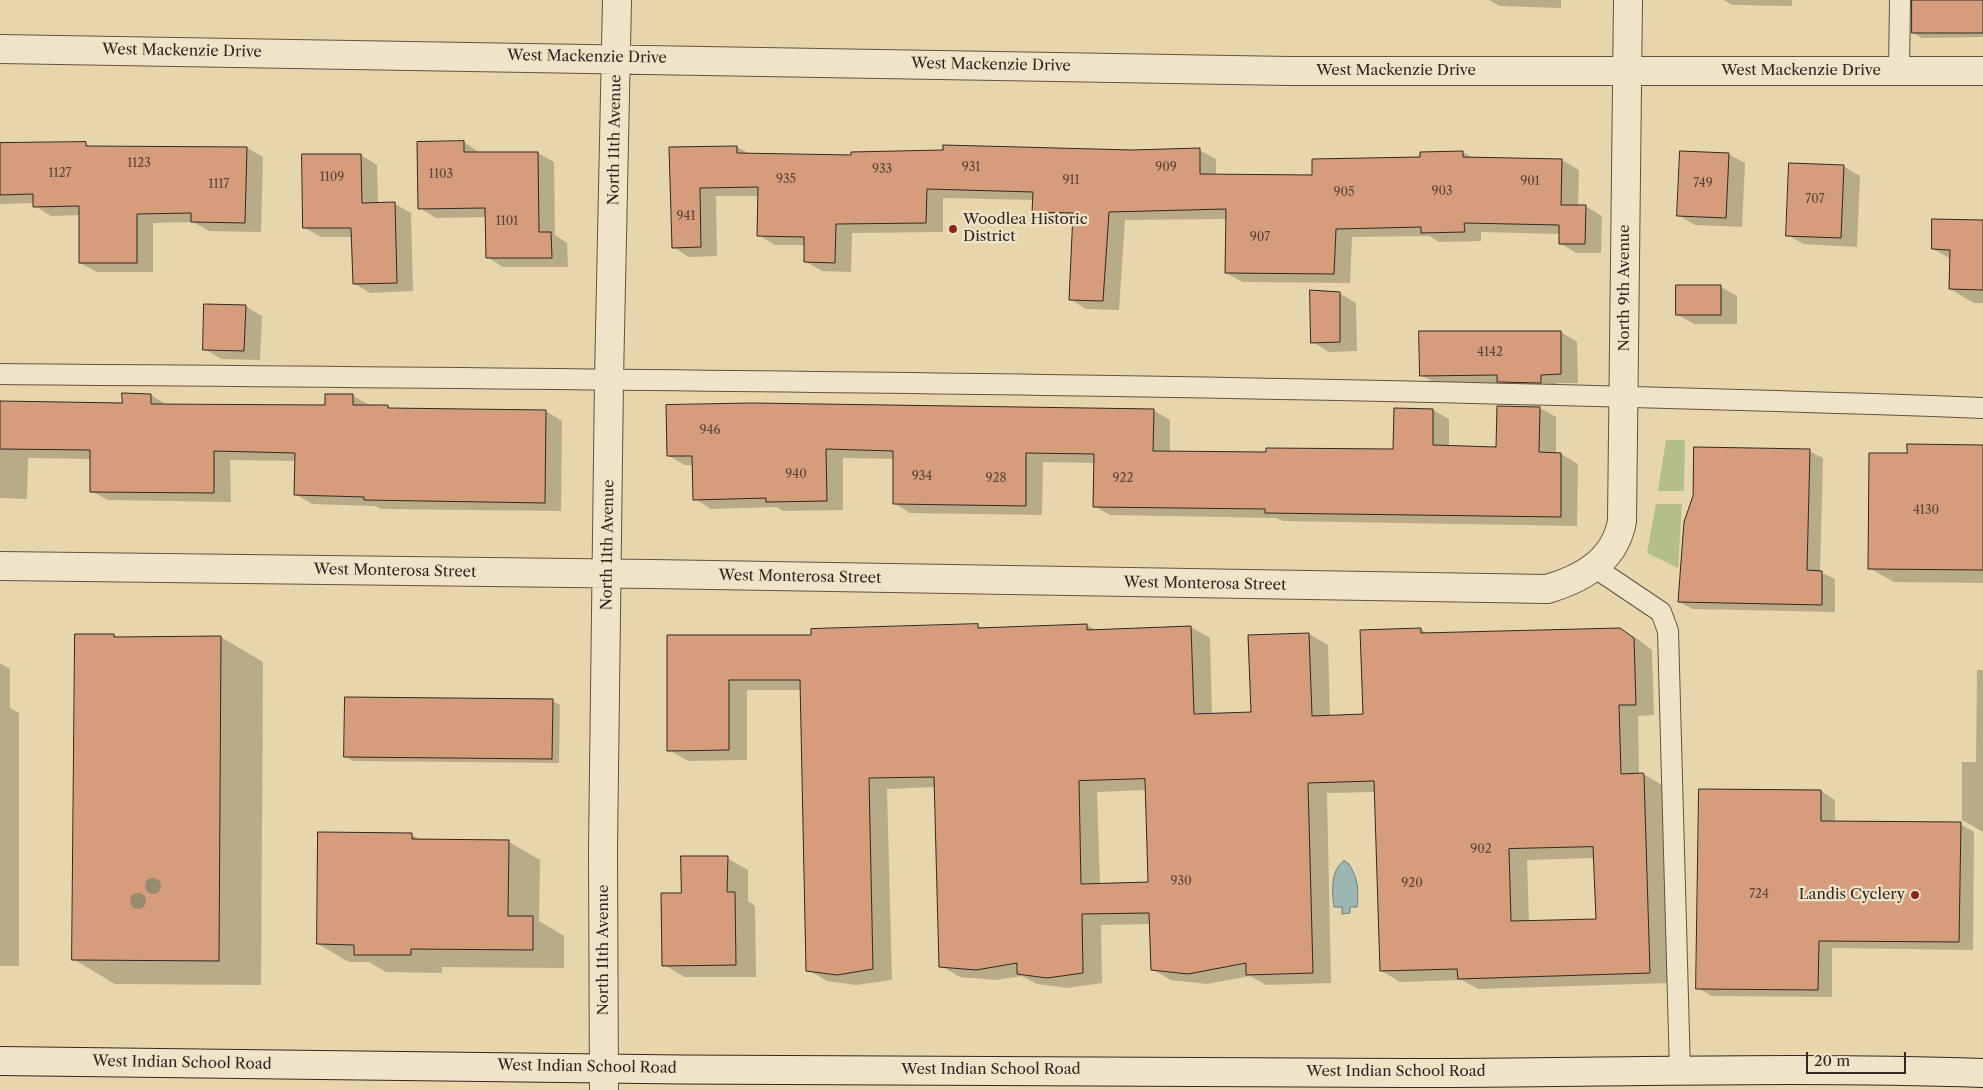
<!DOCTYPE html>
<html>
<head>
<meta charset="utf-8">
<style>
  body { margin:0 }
  #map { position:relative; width:1983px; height:1090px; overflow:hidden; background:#e7d6ab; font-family:"Libre Caslon Text",serif }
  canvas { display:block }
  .scale { position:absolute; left:1806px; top:1052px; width:100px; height:22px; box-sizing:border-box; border:2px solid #342722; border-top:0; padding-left:6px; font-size:15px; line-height:18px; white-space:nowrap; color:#342722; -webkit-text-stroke:4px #efe4c8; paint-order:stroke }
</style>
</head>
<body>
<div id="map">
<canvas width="1983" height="1090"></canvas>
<div class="scale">20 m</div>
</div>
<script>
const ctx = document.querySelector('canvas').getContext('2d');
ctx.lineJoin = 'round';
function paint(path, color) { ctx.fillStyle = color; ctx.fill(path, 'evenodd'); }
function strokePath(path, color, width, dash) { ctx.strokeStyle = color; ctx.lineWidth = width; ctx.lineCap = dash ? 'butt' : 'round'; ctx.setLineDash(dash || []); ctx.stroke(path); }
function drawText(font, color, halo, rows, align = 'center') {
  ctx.font = font + ' "Libre Caslon Text",serif'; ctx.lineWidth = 4.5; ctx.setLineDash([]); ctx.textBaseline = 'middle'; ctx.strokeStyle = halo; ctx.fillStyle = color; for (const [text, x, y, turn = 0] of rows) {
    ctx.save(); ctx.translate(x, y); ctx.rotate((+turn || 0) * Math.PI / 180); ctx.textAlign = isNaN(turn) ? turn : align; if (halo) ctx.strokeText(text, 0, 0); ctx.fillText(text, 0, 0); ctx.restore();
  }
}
paint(new Path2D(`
  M1666 440H1685L1684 491H1658Z
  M1656 504H1682L1678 568 1647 553Z`), '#b3be8b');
const water = new Path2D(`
  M1344 861 1348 863C1358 877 1359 890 1357 907H1350V913L1342 914V907H1334C1332 893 1330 870 1344 861Z`);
paint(water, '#9ab7b3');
strokePath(water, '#717d79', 1);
paint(new Path2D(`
  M1489 0H1561V8L1500 6Z
  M1724 0H1792V6L1732 5Z
  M1914 0H1983V37L1922 38 1913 33Z
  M464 142 480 153H538L554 162 555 235 567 243 568 267H503L487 257V217L436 218 420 208Z
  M85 143 92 148H247L263 157 261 232 209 231 193 222 153 223V272H97L80 263 81 215 51 216 35 206V203L0 204V144Z
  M737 147 750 154 852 156 1199 150 1216 159V175L1313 177 1463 152 1474 159 1562 160 1579 170 1578 206H1585L1602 216 1601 253H1576L1560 243V234L1481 232V241L1439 242 1429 236 1352 237 1350 283 1243 282 1226 273 1227 219 1125 220 1119 310 1086 309 1070 299 1074 222 1050 221 1034 212V200L943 198V232L852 233 851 272 822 271 805 261 806 245H775L758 235 759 196H716L717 256 689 257 673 247 671 148Z
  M1728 154 1745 163 1742 227 1695 225 1678 215Z
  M361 155 377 165 378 204H395L411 213 413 291 370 293 354 283 353 237H321L305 228Z
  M1843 166 1860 176 1857 247 1804 244 1787 235Z
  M1983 221V303H1974L1950 289 1951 259 1933 249Z
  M1721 287 1737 296V324H1694L1678 315Z
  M1339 293 1356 303 1357 351 1329 352 1313 342Z
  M245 306 262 316 260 360 221 359 205 349Z
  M1561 332 1577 342 1578 383H1557V392L1515 391 1503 384H1437L1421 375Z
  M151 395 167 405 326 406V395L353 396 370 405 388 407 393 410 546 411 562 421 561 511 381 509 375 506 312 504 295 494 296 461 230 460 231 502 108 500 91 491V459L28 458 27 499 0 498V402L124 404Z
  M855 404 1153 410 1170 420V453L1267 454 1394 451 1433 410 1449 419V447L1497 448 1540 408 1556 417V454H1561L1578 464 1577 526 1283 521 1276 518 1110 515 1094 506 1095 463 1043 462 1042 515 910 513 894 503V459L843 458V510L783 511 777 507 711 509 695 499 694 465H685L669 456 667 407Z
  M1983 446V583L1894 582 1869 568 1909 455Z
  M1809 451 1823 458 1820 572 1835 579V612L1693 609 1679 602Z
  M1087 625 1097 631 1191 627 1210 638 1212 714 1252 713 1250 636 1309 634 1328 645 1330 716H1364L1420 629 1429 634 1620 629 1639 640 1652 650 1654 715 1638 716 1639 774H1643L1662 785 1669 983 1478 989 1462 980 1400 982 1382 971 1376 792 1327 793 1331 983 1266 985 1250 976 1207 984 1171 980 1152 969 1150 924 1101 925 1102 983 1067 988 1037 984 1022 976 996 980 960 977 941 966 935 787 887 789 892 980 856 985 827 981 808 970 802 690H747V760L688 761 669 750V636H813L978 626 983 629ZM1147 790 1149 884 1100 885 1097 792ZM1595 858 1597 920 1529 922 1527 860Z
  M114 635 119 638 221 637 263 662 261 985 115 984 73 959Z
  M0 663 10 669V708L19 713V966H0Z
  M1977 670H1983V832L1962 820V762H1976Z
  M552 701 560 705 559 763 353 761 345 756Z
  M1821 791 1835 800V823L1960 824 1974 832 1973 950 1832 948V997L1712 996 1698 988Z
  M412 835 422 840 509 842 540 860 539 921 564 936V968L442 967V973L386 972 369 962H349L318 944Z
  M727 858 748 870V901L755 906 756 977H685L664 965 683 894Z`), '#0003');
const building = new Path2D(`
  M1912 0H1983V33H1912Z
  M464 141V152H538L539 232H551L552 258H486L485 208 418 209 417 142Z
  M86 142V146L247 147 245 223 191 222V213L137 214V263H79V206L33 207V194L0 195V143Z
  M943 145 1132 150 1200 148V174L1312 175V159L1420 157V152L1463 151V157L1562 159 1561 205H1586L1585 244H1559V225L1464 223 1465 232 1421 233V227L1336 229 1334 274 1225 273 1226 209 1109 212 1103 301 1069 300 1073 213 1032 212 1033 192 927 189 926 223 836 224 835 263 804 262V237L757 236 758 187 700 188 701 247 672 248 669 147 737 146V153L851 155V152L943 150Z
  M1680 151 1729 153 1726 218 1677 216Z
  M302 154H361L362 203 395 202 397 283 353 284 351 228H303Z
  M1789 163 1844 165 1841 238 1786 236Z
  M1932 219 1983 220V290L1949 289 1950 250 1932 249Z
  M1676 285H1721V315H1676Z
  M1310 290 1340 292V342L1311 343Z
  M204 304 246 305 244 351 203 350Z
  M1419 331H1561V374L1541 375V383L1497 382V375L1420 376Z
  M122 393 151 394V404L325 405V394H353V405H388V408L546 410 545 503 364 500V497L294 495 295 453 214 451V493L90 492V450L0 449V401L122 403Z
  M752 403 1154 409 1153 451 1266 452V448L1393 449 1394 408 1433 409V445L1496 447 1497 406 1540 407 1539 452 1561 453V517L1265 513V509L1093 507 1094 454 1026 453V506L893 504V451L826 449 827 501 766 502V498L693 500 692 456H667L666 405Z
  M1907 444 1983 445V570L1868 569 1869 453H1907Z
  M1694 447 1810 449 1807 570 1822 571V605L1678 602 1684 522 1693 496Z
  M978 624V628L1087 624V630L1191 626 1194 714 1251 712 1248 635 1309 633 1312 716 1363 714 1360 630 1421 628V633L1620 628 1634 638 1636 705H1619L1621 774 1643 773 1644 775 1650 973 1458 979 1457 969 1380 971 1374 781 1308 783 1313 973 1246 975V963L1188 974 1151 970 1149 913 1082 914 1083 973 1047 978 1017 974V963L976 970 939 967 934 777 869 778 873 969 837 975 806 971 800 680H729V750L667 751V635H811V629ZM1145 779 1148 882 1081 884 1079 781ZM1593 847 1596 919 1511 921 1509 849Z
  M75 634H114V637L221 636 219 961 72 960Z
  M345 697 553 699 552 759 344 757Z
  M1699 789 1821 790V821L1961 822 1959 942 1819 941 1818 990 1696 989Z
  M318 832 412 833V839L509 840 508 916H533V950L411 949V955H354V945L317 944Z
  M681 856H728L727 892H735L736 965 662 966 661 893H681Z`);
paint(building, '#d69d7c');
strokePath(building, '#342722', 1);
const service = new Path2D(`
  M1899 70 1900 0
  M0 374C661 380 1322 384 1983 408
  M1594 567 1661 612 1668 631 1680 1072`);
const minor = new Path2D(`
  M0 49 1290 71H1983
  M0 566 652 574 1547 589C1582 579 1615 561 1622 521L1628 0
  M604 1090 603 849 609 379 617 0`);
const secondary = new Path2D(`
  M0 1061C468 1069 937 1072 1405 1073 1598 1073 1791 1066 1983 1073`);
strokePath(service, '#615344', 22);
strokePath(minor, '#615344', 30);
strokePath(secondary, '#342722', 30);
strokePath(service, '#efe4c8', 20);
strokePath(minor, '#efe4c8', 28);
strokePath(secondary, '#efe4c8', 28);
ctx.fillStyle = '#968b6e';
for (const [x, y] of [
  [153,886],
  [138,901]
]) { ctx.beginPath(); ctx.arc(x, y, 8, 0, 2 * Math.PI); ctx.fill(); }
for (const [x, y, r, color] of [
  [953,229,5,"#8f2418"],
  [1915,895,5,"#8f2418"]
]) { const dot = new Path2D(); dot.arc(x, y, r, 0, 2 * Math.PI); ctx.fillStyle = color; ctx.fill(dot); strokePath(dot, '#efe4c8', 2); }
drawText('12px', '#5c4438', null, [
  ["1123",139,164],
  ["931",971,168],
  ["909",1166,168],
  ["933",882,170],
  ["1127",60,174],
  ["1103",441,175],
  ["1109",332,178],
  ["935",786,180],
  ["911",1071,181],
  ["901",1530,182],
  ["749",1703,184],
  ["1117",219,185],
  ["903",1442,192],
  ["905",1344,193],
  ["707",1815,200],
  ["941",686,217],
  ["1101",507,222],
  ["907",1260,238],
  ["4142",1490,353],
  ["946",710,431],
  ["940",796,475],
  ["934",922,477],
  ["928",996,479],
  ["922",1123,479],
  ["4130",1926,511],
  ["902",1481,850],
  ["930",1181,882],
  ["920",1412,884],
  ["724",1759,895]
]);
drawText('15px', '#342722', '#efe4c8', [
  ["West Mackenzie Drive",182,51,1],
  ["West Mackenzie Drive",587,57,1],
  ["West Mackenzie Drive",991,65,1],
  ["West Mackenzie Drive",1396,71],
  ["West Mackenzie Drive",1801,71],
  ["North 11th Avenue",615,140,-89],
  ["North 9th Avenue",1625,288,-90],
  ["North 11th Avenue",608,545,-89],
  ["West Monterosa Street",395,571,1],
  ["West Monterosa Street",800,577,1],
  ["West Monterosa Street",1205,584,1],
  ["North 11th Avenue",604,950,-90],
  ["West Indian School Road",182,1063,1],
  ["West Indian School Road",587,1067,1],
  ["West Indian School Road",991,1070],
  ["West Indian School Road",1396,1072]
]);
drawText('15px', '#342722', '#efe4c8', [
  ["Woodlea Historic",963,220],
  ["District",963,237],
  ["Landis Cyclery",1905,895,"right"]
], 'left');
</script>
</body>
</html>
